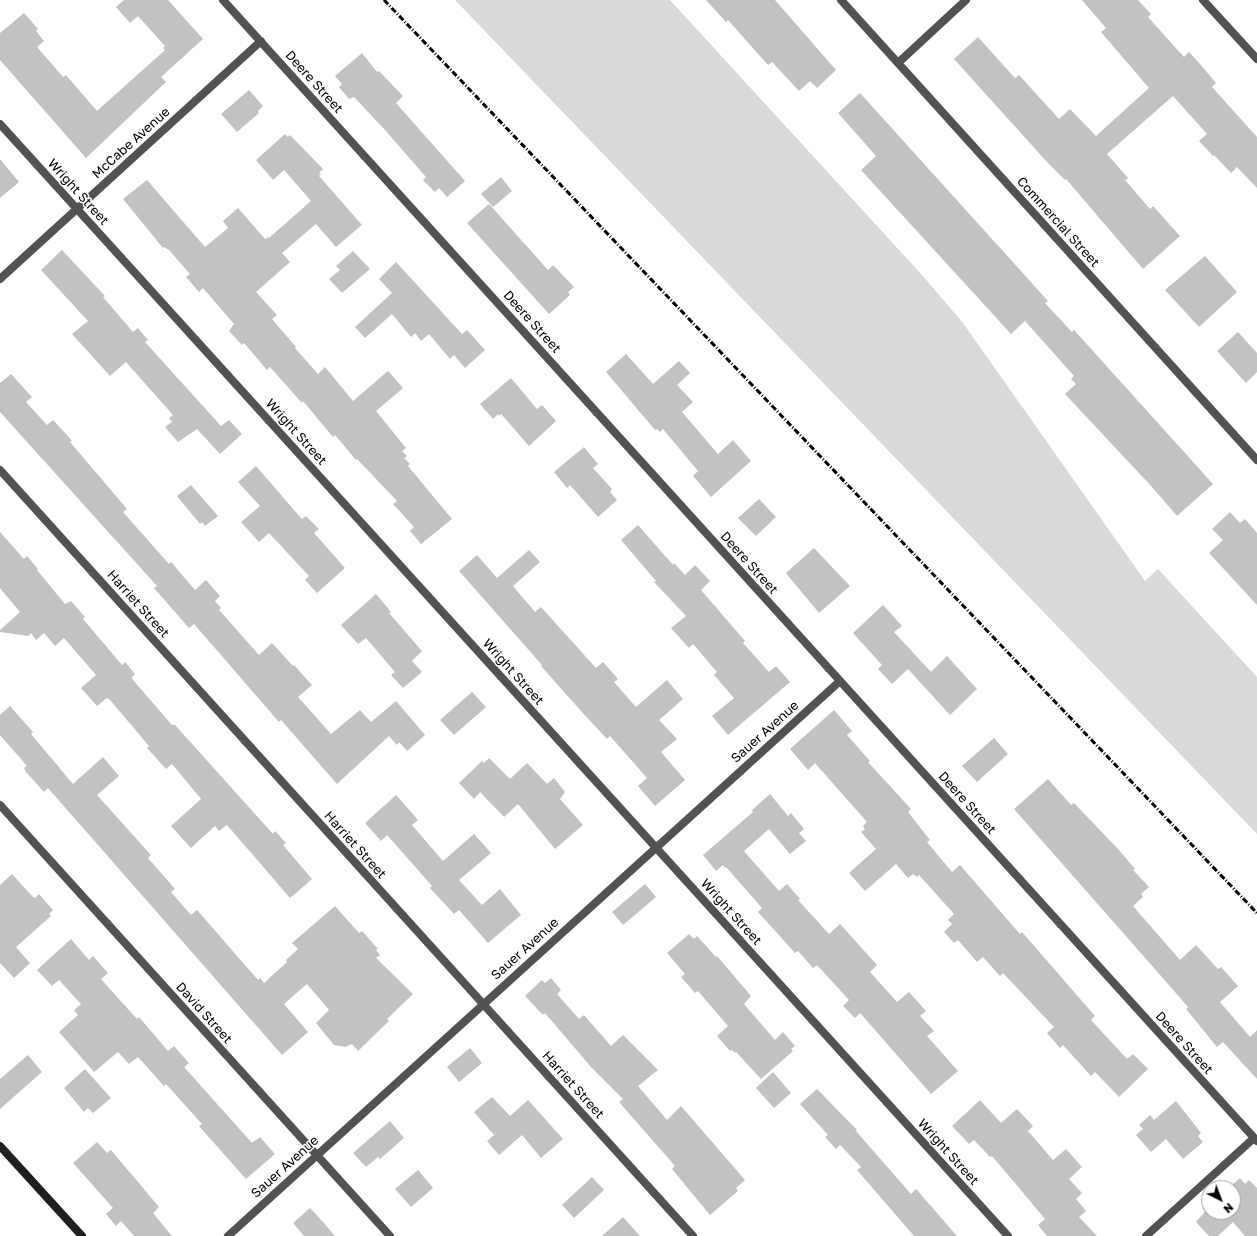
<!DOCTYPE html>
<html>
<head>
<meta charset="utf-8">
<style>
  body { margin:0 }
  #map { position:relative; width:1257px; height:1236px; overflow:hidden; background:#fff; font-family:"Golos Text",sans-serif }
  canvas { display:block }
  .north { position:absolute; left:1201px; top:1180px; width:40px; height:40px; box-sizing:border-box; background:#fff; border:1px solid #999; border-radius:50%; rotate:138deg; font-size:11px; font-weight:700; line-height:16px; text-align:center; color:#000 }
  .north::after { content:''; display:block; margin:auto; width:14px; height:18px; background:#000; clip-path:polygon(50% 0,100% 100%,50% 72%,0 100%) }
</style>
</head>
<body>
<div id="map">
<canvas width="1257" height="1236"></canvas>
<div class="north">N</div>
</div>
<script>
const ctx = document.querySelector('canvas').getContext('2d');
ctx.lineJoin = 'round';
function paint(path, color) { ctx.fillStyle = color; ctx.fill(path, 'evenodd'); }
function strokePath(path, color, width, dash) { ctx.strokeStyle = color; ctx.lineWidth = width; ctx.lineCap = dash ? 'butt' : 'round'; ctx.setLineDash(dash || []); ctx.stroke(path); }
function drawText(font, color, halo, rows, align = 'center') {
  ctx.font = font + ' "Golos Text",sans-serif'; ctx.lineWidth = 3; ctx.setLineDash([]); ctx.textBaseline = 'middle'; ctx.strokeStyle = halo; ctx.fillStyle = color; for (const [text, x, y, turn = 0] of rows) {
    ctx.save(); ctx.translate(x, y); ctx.rotate((+turn || 0) * Math.PI / 180); ctx.textAlign = isNaN(turn) ? turn : align; if (halo) ctx.strokeText(text, 0, 0); ctx.fillText(text, 0, 0); ctx.restore();
  }
}
paint(new Path2D(`
  M455 0H670L922 275 963 323 1145 581 1158 569 1257 677V834Z`), '#d9d9d9');
paint(new Path2D(`
  M124 0H168L203 39 161 77 166 82 86 158 0 60V33L24 13 38 29 36 31 44 41 37 47 63 77 66 75 97 111 165 50 163 48 165 46 138 16 130 23 116 7Z
  M706 0H775L836 70 817 88 810 81 799 91 772 62 768 65 728 20 726 22Z
  M1082 0H1138L1151 14 1148 17 1184 57 1189 52 1200 64 1216 83 1212 87 1257 137V188L1237 167 1231 173 1214 155 1213 156 1199 141 1207 134 1173 96 1107 154 1128 178 1125 180 1150 209 1153 206 1180 236 1143 269 1066 179 1065 180 1047 162 954 59 978 37 1015 78 1019 75 1059 119 1070 109 1096 136 1149 88 1101 32 1106 28Z
  M362 53 377 72 379 71 403 96 396 103 465 181 447 197 439 188 435 192 423 180 426 177 385 130 354 97 349 99 339 87 342 84 335 76Z
  M249 90 263 106 258 111 259 113 237 132 221 114Z
  M860 93 1048 301 1045 303 1072 332 1074 330 1213 484 1177 516 1152 487 1065 394 1076 384 1071 379 1074 376 1025 321 1011 334 861 170 876 156 838 113Z
  M285 134 288 137 290 135 323 169 319 173 321 175 319 176 362 225 336 247 316 224 282 253 290 262 256 292 277 315 272 319 296 347 295 348 318 374 325 367 353 401 388 371 403 388 376 411 406 448 402 451 407 456 404 458 410 464 408 466 452 519 421 544 410 531 414 527 393 504 397 501 357 459 356 460 335 435 333 437 303 401 302 403 270 367 267 370 244 343 242 345 229 331 234 324 203 288 199 292 186 277 190 274 169 250 164 247 163 248 123 199 147 180 205 247 228 228 223 221 238 208 265 239 268 237 269 238 311 201 284 170 273 180 256 160Z
  M0 159 19 182 0 198Z
  M501 177 512 191 493 207 481 194Z
  M489 204 548 270 553 265 574 287 568 292 570 295 549 314 467 223Z
  M62 250 105 296 103 297 133 332 138 328 148 340 145 342 221 426 229 420 242 434 220 454 197 429 178 442 165 427 172 422 169 418 173 415 126 362 110 376 72 334 88 321 41 270Z
  M353 251 370 269 342 293 329 279 340 270 336 266Z
  M1205 256 1237 292 1199 327 1165 290Z
  M396 262 462 334 467 330 485 350 465 368 454 355 450 359 429 334 421 341 415 333 411 337 392 314 365 338 355 327 392 293 379 279Z
  M1238 332 1257 353V372L1246 383 1217 351Z
  M626 354 653 384 679 361 690 373 677 385 693 402 682 412 718 454 733 440 751 461 711 497 693 476 698 471 663 429 660 432 657 429 655 430 606 372Z
  M11 374 32 397 26 402 47 425 53 420 66 434 72 441 70 442 127 509 123 512 169 564 171 562 195 590 206 580 220 596 215 601 221 608 219 610 259 655 272 643 293 666 294 665 312 685 298 697 331 734 360 710 371 722 396 701 425 735 407 751 399 742 397 745 389 736 337 784 281 720 279 722 194 624 189 628 154 588 157 586 0 412V383Z
  M511 378 537 409 542 405 556 421 529 446 501 414 499 416 498 414 493 419 480 404Z
  M584 447 598 464 593 468 612 489 610 492 617 500 598 517 570 485 567 488 554 472Z
  M256 466 301 518 302 519 306 516 319 529 314 533 345 568 317 593 305 580 309 576 269 533 259 542 241 522 260 506 238 482Z
  M191 485 218 516 205 526 202 522 200 524 177 496Z
  M759 499 776 517 756 536 738 518Z
  M1230 512 1240 523 1245 519 1257 533V605L1209 553 1223 540 1212 529Z
  M638 525 673 565 674 563 685 575 695 565 710 581 701 590 745 641 743 643 769 672 776 666 790 682 728 735 712 716 734 698 714 675 717 672 693 644 689 648 671 628 686 616 654 582 656 581 621 540Z
  M0 532 24 559 27 556 38 569 37 570 65 604 71 601 85 617 83 619 122 665 125 662 135 674 132 677 133 680 172 725H175L273 834 275 831 286 843 283 845 312 879 296 893 290 898 227 825 219 831 215 826 191 848 171 826 201 799 172 764 166 769 147 748 149 746 110 700 107 698 97 706 81 688 96 675 64 638 55 646 44 633 36 640 31 633 28 636 0 632V630L20 612 0 588Z
  M814 548 850 586 819 613 786 573Z
  M529 550 540 562 513 586 535 612 541 607 596 668 603 662 618 679 614 682 636 707 667 680 683 699 659 720 677 739 661 752 685 780 655 806 638 786 647 778 610 736 607 739 581 711 541 666 542 665 459 571 477 555 497 578Z
  M376 594 391 612 389 613 422 651 412 661 422 672 403 688 391 675 395 672 366 638 358 644 341 625Z
  M883 605 902 626 894 632 931 672 947 656 977 689 950 715 908 669 892 684 878 669 882 665 853 633Z
  M472 692 486 707 454 735 440 720Z
  M10 706 33 732 31 734 73 784 103 757 119 776 97 795 151 855 148 858 175 889 171 892 191 915 197 910 258 980 260 978 264 983 287 962 286 960 298 949 292 943 335 906 359 933 362 931 378 949 376 950 380 955 376 958 413 994 387 1019 389 1021 358 1051 352 1044 345 1047 334 1045 316 1023 329 1010 307 984 284 1004 308 1032 282 1055 48 788 44 792 26 772 24 768 27 766 0 735V715Z
  M834 710 852 731 847 735 870 761 868 762 911 809 908 812 930 840 927 842 952 872 960 865 1020 934 1022 932 1075 993 1095 1016 1091 1020 1127 1059 1133 1054 1148 1069 1119 1097 1095 1072 1091 1076 1063 1045 1060 1048 1047 1033 1054 1027 1003 973 1000 976 983 957 977 962 958 940 954 943 944 932 952 924 948 920 954 914 919 875 917 877 913 874 908 878 896 864 865 891 849 873 876 849 861 832 865 829 863 826 867 822 815 763 808 770 790 749Z
  M994 738 1008 754 977 782 962 766Z
  M489 758 510 779 527 763 547 784 554 778 565 792 560 799 583 825 555 849 518 804 504 817 480 792 474 799 459 783 482 761 484 763Z
  M1048 779 1071 805 1074 803 1119 850 1135 869 1133 870 1149 887 1141 894 1143 897 1133 906 1180 960 1196 945 1218 969 1221 967 1238 986 1220 1002 1250 1037 1257 1030V1079L1223 1042 1217 1047 1186 1009 1188 1007 1161 976 1014 809Z
  M770 794 788 816 791 813 804 829 799 833 806 841 790 854 769 829 744 851 779 891 787 884 800 899 798 900 829 934 840 924 877 965 870 972 897 1002 909 992 926 1011 920 1016 934 1031 927 1036 958 1071 931 1094 860 1013 855 1018 843 1006 849 1000 817 965 813 968 798 951 795 953 758 912 762 908 726 867 725 868 723 865 716 871 703 855 753 812 752 810Z
  M396 795 418 820 412 825 443 861 474 834 491 853 459 880 482 905 500 889 521 915 488 943 459 910 454 914 430 888 432 886 387 835 381 841 365 823Z
  M12 874 33 897 35 898 39 894 53 910 49 914 51 916 16 947 30 963 14 978 0 963V885Z
  M645 884 656 897 623 925 612 912Z
  M689 934 694 939 697 936 716 957 717 956 751 996 744 1004 775 1040 783 1032 795 1046 791 1049 793 1051 761 1079 736 1052 735 1053 732 1050 730 1051 717 1036 728 1026 698 991 695 993 681 977 685 974 667 953Z
  M71 939 89 960 93 956 108 973 101 979 137 1019 139 1017 168 1051 174 1046 189 1063 184 1067 252 1143 260 1137 275 1154 246 1179 199 1126 202 1124 166 1084 164 1086 138 1057 129 1064 118 1052 94 1072 59 1032 78 1015 74 1010 81 1004 59 980 52 986 37 970Z
  M551 978 561 990 557 994 579 1019 584 1015 611 1046 623 1035 658 1070 638 1086 667 1120 681 1106 745 1180 736 1188 738 1191 710 1215 672 1169 675 1166 619 1102 623 1099 591 1067 545 1013 543 1015 525 996 542 980 545 983Z
  M470 1048 482 1063 459 1082 447 1067Z
  M28 1055 42 1072 0 1109V1079Z
  M85 1069 111 1098 93 1113 88 1108 84 1112 64 1088Z
  M773 1072 791 1093 774 1108 756 1088Z
  M817 1089 857 1130 856 1131 911 1194 916 1189 957 1236H914L857 1170 861 1167 840 1145 836 1149 825 1137 828 1135 800 1104Z
  M492 1097 510 1116 528 1100 563 1139 541 1158 522 1135 499 1155 487 1141 494 1135 474 1112Z
  M980 1100 1001 1123 1017 1109 1033 1126 1028 1131 1053 1160 1066 1149 1082 1167 1069 1179 1082 1193 1076 1199 1086 1211 1079 1217 1097 1236H1047L1038 1225 1045 1219 1020 1189 992 1156 990 1157 974 1140 969 1144 952 1126Z
  M1176 1101 1201 1133 1198 1136 1203 1142 1183 1159 1166 1139 1151 1152 1136 1135 1143 1129 1139 1125 1150 1115 1154 1120Z
  M390 1121 404 1138 380 1159 378 1157 366 1167 353 1153Z
  M97 1142 107 1153 111 1150 159 1207 153 1213 172 1236H134L121 1221 116 1226 106 1214 113 1208 73 1163Z
  M418 1170 433 1188 411 1207 395 1189Z
  M592 1177 604 1190 574 1218 562 1205Z
  M1240 1178 1245 1184 1249 1180 1257 1188V1236H1245L1233 1222 1218 1236H1209L1196 1222 1209 1207V1212H1233V1188H1229Z
  M310 1208 315 1213 335 1236H304L293 1223Z
  M623 1217 640 1236H602Z`), '#c2c2c2');
strokePath(new Path2D(`
  M223 0 1257 1141
  M841 0 1257 460
  M1203 0 1257 59
  M898 63 966 0
  M0 124 1008 1236
  M0 279 261 41
  M0 470 693 1236
  M0 805 390 1236
  M228 1236 840 681
  M1146 1236 1254 1138`), '#525252', 8);
strokePath(new Path2D(`
  M0 1146 82 1236`), '#1f1f1f', 8);
strokePath(new Path2D(`
  M384 0 1257 913`), '#000', 3, [6, 2, 1, 2]);
drawText('13px', '#000', '#fff', [
  ["Deere Street",314,82,48],
  ["McCabe Avenue",131,143,-42],
  ["Wright Street",78,192,48],
  ["Commercial Street",1058,222,48],
  ["Deere Street",532,322,48],
  ["Wright Street",296,432,48],
  ["Deere Street",749,563,48],
  ["Harriet Street",138,604,48],
  ["Wright Street",513,672,48],
  ["Sauer Avenue",765,732,-42],
  ["Deere Street",967,803,48],
  ["Harriet Street",355,845,48],
  ["Wright Street",731,912,48],
  ["Sauer Avenue",525,949,-42],
  ["David Street",204,1013,48],
  ["Deere Street",1184,1043,48],
  ["Harriet Street",573,1085,48],
  ["Wright Street",948,1152,48],
  ["Sauer Avenue",285,1167,-42]
]);
</script>
</body>
</html>
